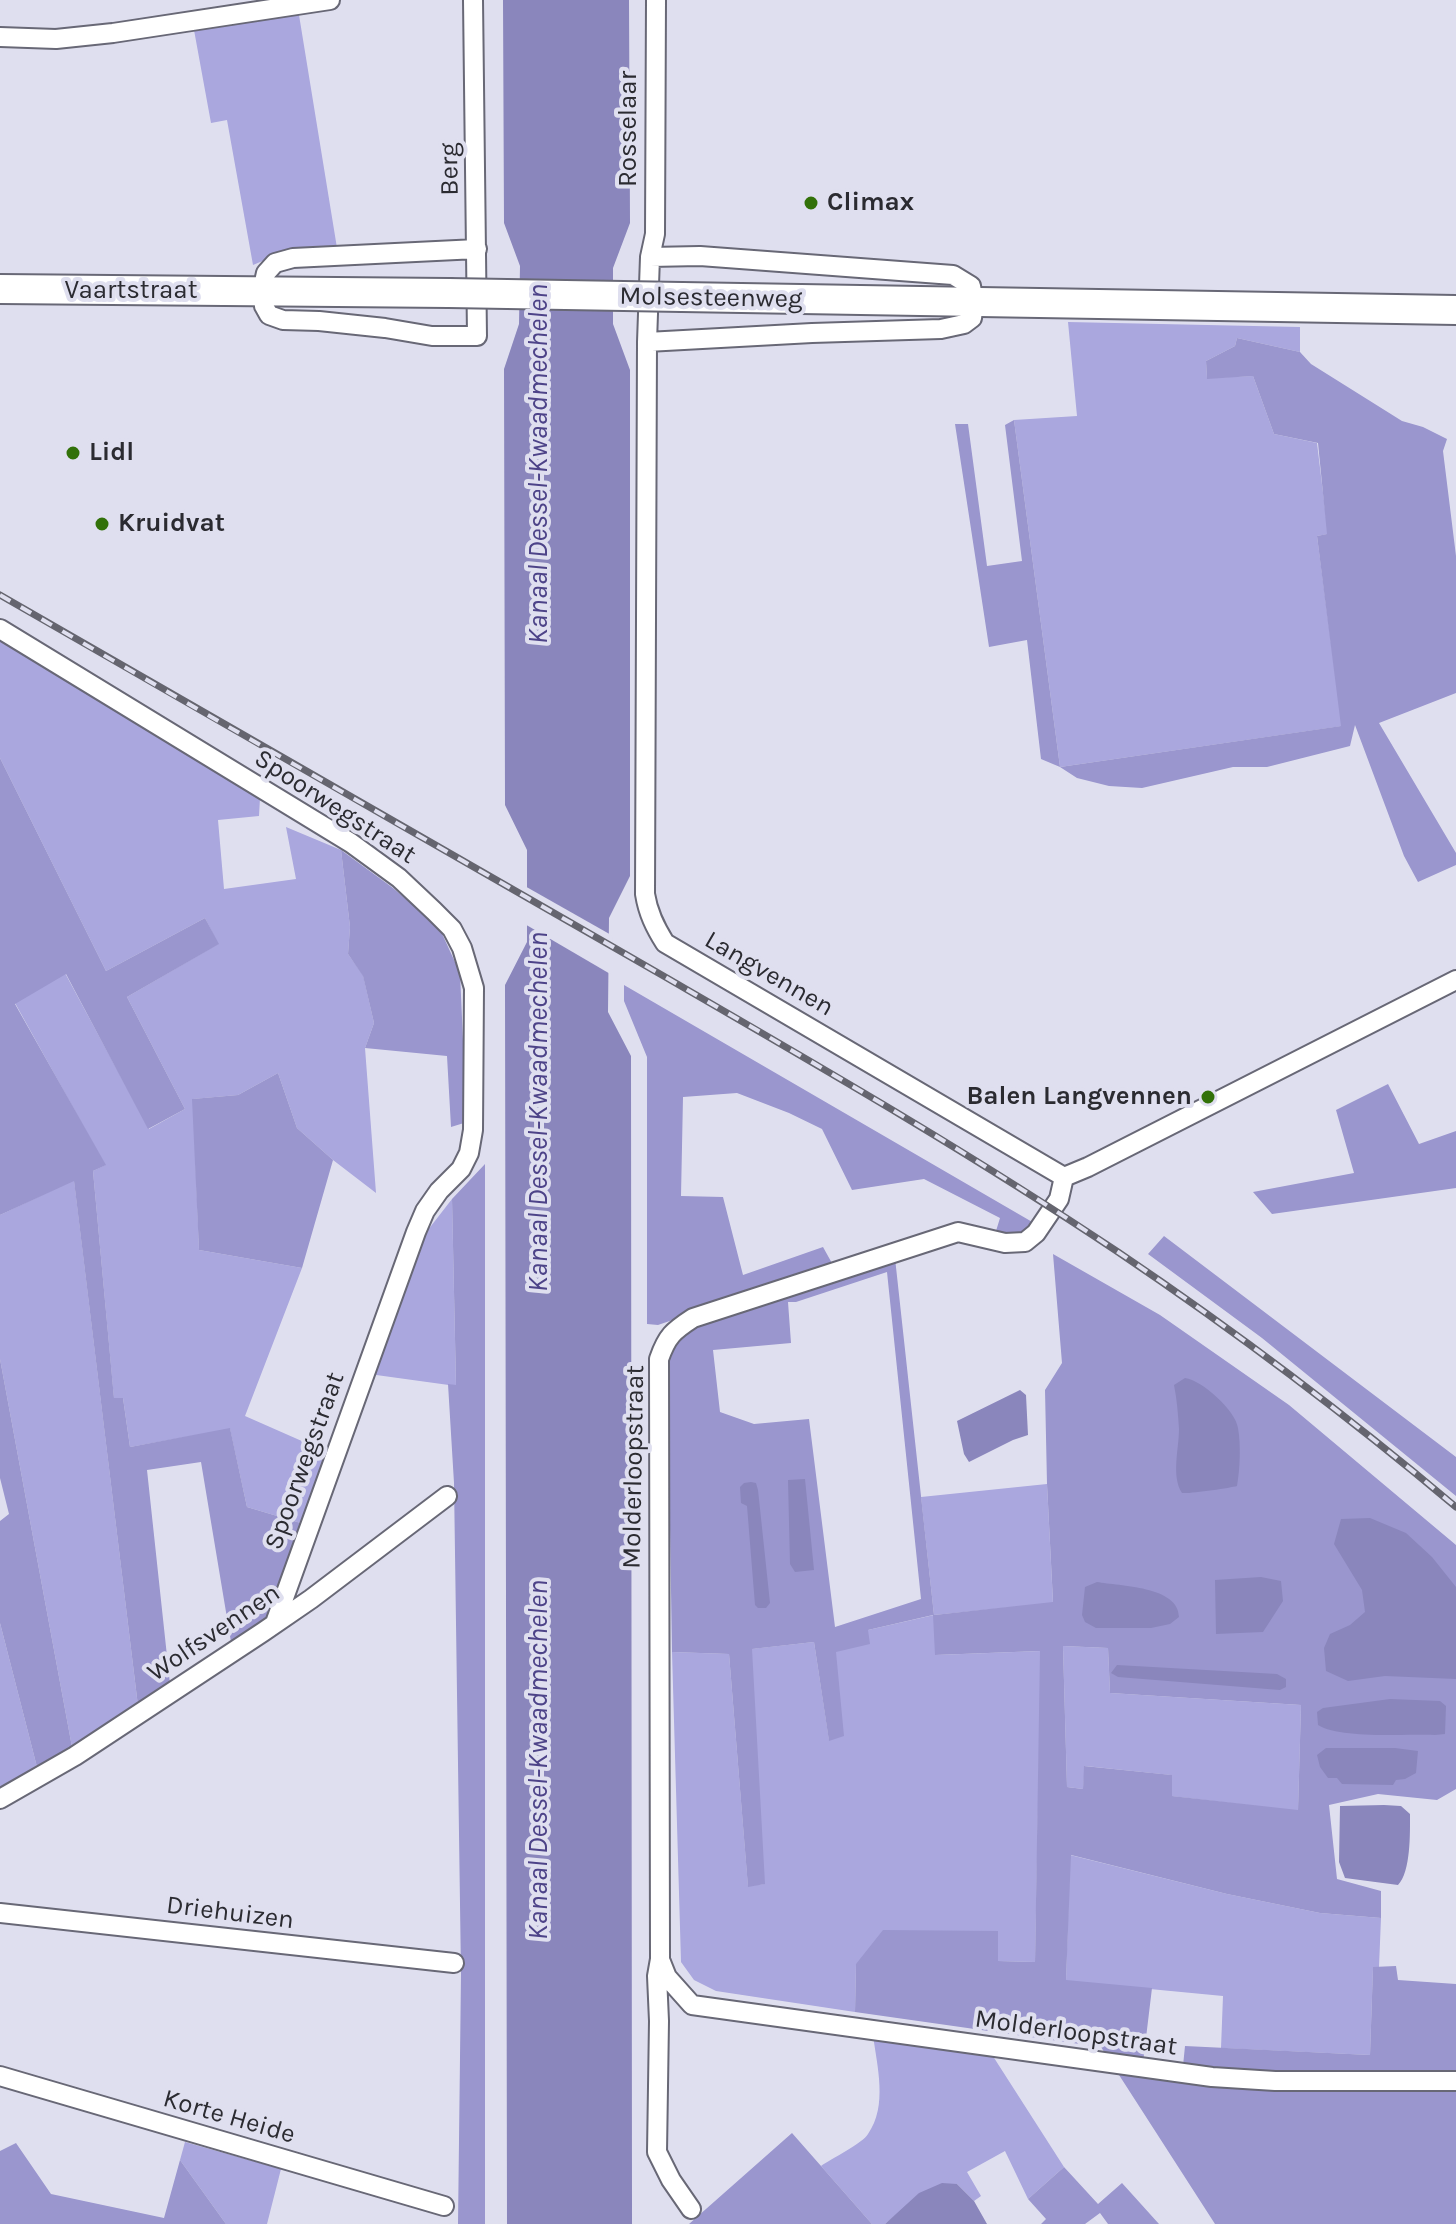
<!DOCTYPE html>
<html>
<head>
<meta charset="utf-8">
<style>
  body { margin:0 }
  canvas { display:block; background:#dfdfef }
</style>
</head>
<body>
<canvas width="1456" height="2224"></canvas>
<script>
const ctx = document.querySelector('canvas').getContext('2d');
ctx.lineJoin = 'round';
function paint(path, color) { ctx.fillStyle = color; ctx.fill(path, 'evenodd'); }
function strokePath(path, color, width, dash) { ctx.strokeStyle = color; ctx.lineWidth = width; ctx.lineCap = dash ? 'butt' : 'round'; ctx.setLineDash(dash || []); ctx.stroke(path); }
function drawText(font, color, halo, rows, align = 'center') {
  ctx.font = font + ' Karla,sans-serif'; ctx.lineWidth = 8; ctx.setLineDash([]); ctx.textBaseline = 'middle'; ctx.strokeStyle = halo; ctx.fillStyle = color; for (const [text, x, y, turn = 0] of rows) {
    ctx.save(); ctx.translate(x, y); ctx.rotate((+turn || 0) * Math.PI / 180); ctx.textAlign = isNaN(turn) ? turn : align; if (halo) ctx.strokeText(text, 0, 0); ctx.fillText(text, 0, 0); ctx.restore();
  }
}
paint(new Path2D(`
  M299 15 337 248 272 257 253 265 227 120 211 123 194 30Z
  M1068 322 1300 327V352L1237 338 1235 346 1206 361 1207 378 1253 376 1274 434 1317 443 1328 534 1317 536 1342 726 1060 767 1014 420 1077 416Z
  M0 640 260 798 259 816 218 820 224 889 296 879 286 827 341 850 350 927 348 954 363 975 374 1023 365 1048 376 1193 333 1160 297 1128 278 1073 238 1095 193 1099 199 1250 302 1268 245 1416 329 1453 304 1524 247 1507 230 1429 130 1447 123 1398 114 1399 93 1171 105 1165 15 1003 65 973 149 1129 185 1109 127 997 218 944 205 918 106 971 0 758Z
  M74 1180 138 1706 72 1747 0 1359V1215Z
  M452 1199 456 1386 369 1374 424 1235Z
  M1047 1484 1053 1603 934 1615 936 1655 1041 1651 1035 1962 998 1961V1931L856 1964 855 2012 716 1991 694 1980 681 1962 672 1652 729 1654 748 1886 764 1884 751 1649 814 1642 829 1740 836 1651 868 1630 934 1615 921 1497Z
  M0 1623 37 1767 0 1788Z
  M1063 1646 1108 1648 1110 1693 1301 1705 1298 1811 1171 1796V1775L1085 1766 1083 1789 1067 1787Z
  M1070 1855 1227 1894 1320 1913 1381 1918 1379 1967 1373 1968 1370 2055 1221 2048 1223 1996 1066 1981Z
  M873 2035 989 2050 1064 2167 1028 2199 1005 2151 967 2172 981 2196 974 2201 957 2184 897 2214 885 2224H872L821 2166C831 2159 863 2143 868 2134 888 2106 877 2066 873 2035Z
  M185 2142 281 2169 267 2224H226L180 2160Z`), '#aaa7de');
paint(new Path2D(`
  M1237 338 1300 352 1311 364 1402 421 1423 427 1447 439 1443 451 1456 556V693L1379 723 1456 853V865L1418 882 1404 856 1355 725 1350 746 1267 767H1233L1142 788 1109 786 1077 778 1060 767 1041 759 1027 640 989 647 955 424H968L987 566 1022 561 1005 425 1014 420 1060 767 1341 726 1317 536 1327 534 1318 443 1274 434 1253 376 1207 379 1206 361 1235 346Z
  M0 758 106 971 205 918 219 944 127 997 185 1109 148 1129 66 974 15 1004 106 1165 93 1171 114 1398H123L130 1447 230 1428 247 1507 304 1524 272 1616 231 1642 201 1462 147 1470 170 1684 138 1706 74 1181 0 1215Z
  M341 850 393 888 439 927 460 973 463 1041 464 1123 451 1127 447 1056 365 1048 374 1023 363 976 348 954 350 927Z
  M624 985 1034 1223C1024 1238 1011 1233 996 1231L1000 1218 924 1179 852 1190 822 1129 789 1113 737 1093 683 1097 681 1196 723 1197 743 1275 823 1247 833 1265 658 1325 647 1324V1057L624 1001Z
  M278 1073 297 1128 333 1160 302 1268 199 1250 192 1099 238 1095Z
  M1388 1084 1419 1144 1456 1131V1188L1272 1214 1253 1192 1354 1173 1336 1110Z
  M485 1164V2224H458L461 1974 454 1483 448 1384 456 1385 452 1199Z
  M1164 1236 1456 1457V1496L1262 1338 1148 1254Z
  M1053 1254 1160 1315 1289 1405 1456 1545V1789L1437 1800 1378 1794 1329 1805 1337 1879 1381 1891V1918L1320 1913 1227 1894 1071 1855 1066 1980 1152 1988 1142 2071 1182 2076 1185 2046 1370 2055 1373 1967 1396 1966 1398 1980 1456 1984V2224H1215L1101 2047 855 2012 856 1964 883 1930 998 1931V1961L1035 1962 1040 1651 935 1655 933 1615 868 1630 870 1644 836 1652 844 1736 829 1741 814 1642 752 1649 765 1884 748 1887 729 1654 672 1652 667 1341 703 1322 895 1258 934 1615 1053 1602 1047 1484 1045 1390 1062 1363ZM887 1272 921 1599 835 1627 809 1419 754 1424 720 1412 713 1350 791 1343 788 1302H796ZM1063 1646 1108 1648 1110 1693 1301 1705 1298 1810 1172 1796V1775L1084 1766 1083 1789 1067 1787Z
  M0 1359 72 1747 37 1767 0 1623V1521L9 1514 0 1478Z
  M792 2133 872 2224H689Z
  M16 2143 51 2194 164 2218 180 2160 226 2224H0V2151Z
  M1064 2167 1098 2204 1122 2183 1159 2224H1108L1100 2213 1085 2224H1041L1046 2219 1028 2199Z`), '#9a96ce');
paint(new Path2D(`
  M503 0H629L630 223 613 268V324L630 370V876L609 918 608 1012 631 1056 632 2224H507L505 985 527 942V850L505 805 504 369 519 324 520 266 504 223Z
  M1185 1378C1202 1380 1236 1411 1238 1428 1241 1445 1240 1469 1237 1486 1230 1488 1189 1494 1182 1493 1171 1476 1179 1449 1179 1429 1178 1414 1177 1400 1174 1385Z
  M1020 1390 1026 1395 1028 1435 1013 1440 969 1462 964 1454 957 1421Z
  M805 1479 814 1570 795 1572 790 1564 788 1480Z
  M751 1482 756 1483 758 1490 770 1603 766 1608H758L755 1605 747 1506 741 1503 740 1487 744 1483Z
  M1370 1518 1406 1533 1432 1557 1456 1587V1679L1385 1676 1348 1681 1326 1671 1324 1648 1330 1634 1350 1625 1365 1612 1362 1590 1334 1544 1341 1519Z
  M1261 1577 1281 1581 1283 1601 1263 1632 1216 1634 1215 1580Z
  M1097 1582C1119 1586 1179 1586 1179 1617L1170 1624 1151 1628H1096L1085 1622 1082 1615 1085 1587Z
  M1117 1665 1277 1674 1286 1679V1687L1280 1690 1118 1677 1111 1673Z
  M1390 1699 1440 1701 1446 1706 1445 1734 1435 1735C1407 1734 1340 1739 1318 1725L1317 1712 1323 1708Z
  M1326 1748H1395L1418 1751 1416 1773 1405 1779 1396 1780 1393 1785 1342 1784 1337 1778H1328L1320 1767 1317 1755Z
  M1384 1805 1401 1806 1410 1814C1410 1833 1411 1872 1398 1885L1345 1878 1339 1862 1340 1806Z
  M942 2183 957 2184 974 2201 987 2224H885L919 2193Z`), '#8a86bc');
paint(new Path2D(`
  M523 885 613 936 612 975 523 923Z`), '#dfdfef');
const minor = new Path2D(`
  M473 0 477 336H432L385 328 319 321 283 320 269 315 264 306 262 291 266 273 275 263 293 258 477 249
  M656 0 655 234 650 257 647 342 645 894C648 913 655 927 665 943L1064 1177
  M0 37 56 39 113 33 330 0
  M647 342 812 333 941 329 964 324 972 318 974 303 971 286 953 275 700 256 650 257
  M0 629 351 843 399 878 434 911 452 929 462 948 474 988 473 1130 469 1153 461 1169 439 1191 425 1211 416 1232 275 1623
  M1064 1177 1088 1167 1456 980
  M0 1799 75 1756 263 1632 311 1599 447 1496
  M0 1913 454 1963
  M661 1962 667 1977 692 2005 1212 2077 1275 2081H1456
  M0 2076 444 2206
  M691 2209 671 2180 657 2152 659 2021 657 1976 660 1959 659 1359C667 1336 673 1331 693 1318L958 1232 1005 1243 1025 1242 1036 1233 1059 1199 1064 1177`);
const primary = new Path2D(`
  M0 289 449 293
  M682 297 1456 310`);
strokePath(minor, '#686876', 22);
strokePath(primary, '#686876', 32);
strokePath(minor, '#fff', 18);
strokePath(primary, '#fff', 28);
const rail = new Path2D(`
  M0 595C222 724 445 850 667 978 819 1066 972 1154 1118 1252 1235 1331 1348 1416 1456 1507`);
strokePath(rail, '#65656f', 7);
strokePath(rail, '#dfdfef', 4, [12]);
const primaryBridge = new Path2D(`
  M449 293 682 297`);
strokePath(primaryBridge, '#686876', 32, []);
strokePath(primaryBridge, '#fff', 28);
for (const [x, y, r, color] of [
  [811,203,8,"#327109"],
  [73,453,8,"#327109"],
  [102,524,8,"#327109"],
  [1208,1097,8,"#327109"]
]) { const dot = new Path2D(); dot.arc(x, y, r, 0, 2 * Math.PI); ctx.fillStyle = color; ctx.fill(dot); strokePath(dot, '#dfdfef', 3); }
drawText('26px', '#2b2b31', '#dfdfef', [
  ["Rosselaar",629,129,-90],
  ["Berg",450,169,-91],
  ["Vaartstraat",131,291],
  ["Molsesteenweg",711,298,1],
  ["Spoorwegstraat",335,807,33],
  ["Langvennen",769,974,30],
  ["Spoorwegstraat",305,1461,-70],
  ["Molderloopstraat",634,1467,-89],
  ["Wolfsvennen",214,1633,-34],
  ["Driehuizen",230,1913,7],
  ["Molderloopstraat",1076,2033,8],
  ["Korte Heide",229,2117,16]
]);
drawText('bold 26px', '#2b2b31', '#dfdfef', [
  ["Climax",827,203],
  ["Lidl",89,453],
  ["Kruidvat",118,524],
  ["Balen Langvennen",1192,1097,"right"]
], 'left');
drawText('italic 28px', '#4d4388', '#dfdfef', [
  ["Kanaal Dessel-Kwaadmechelen",539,464,-90],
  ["Kanaal Dessel-Kwaadmechelen",539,1112,-90],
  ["Kanaal Dessel-Kwaadmechelen",539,1760,-90]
]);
</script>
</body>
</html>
